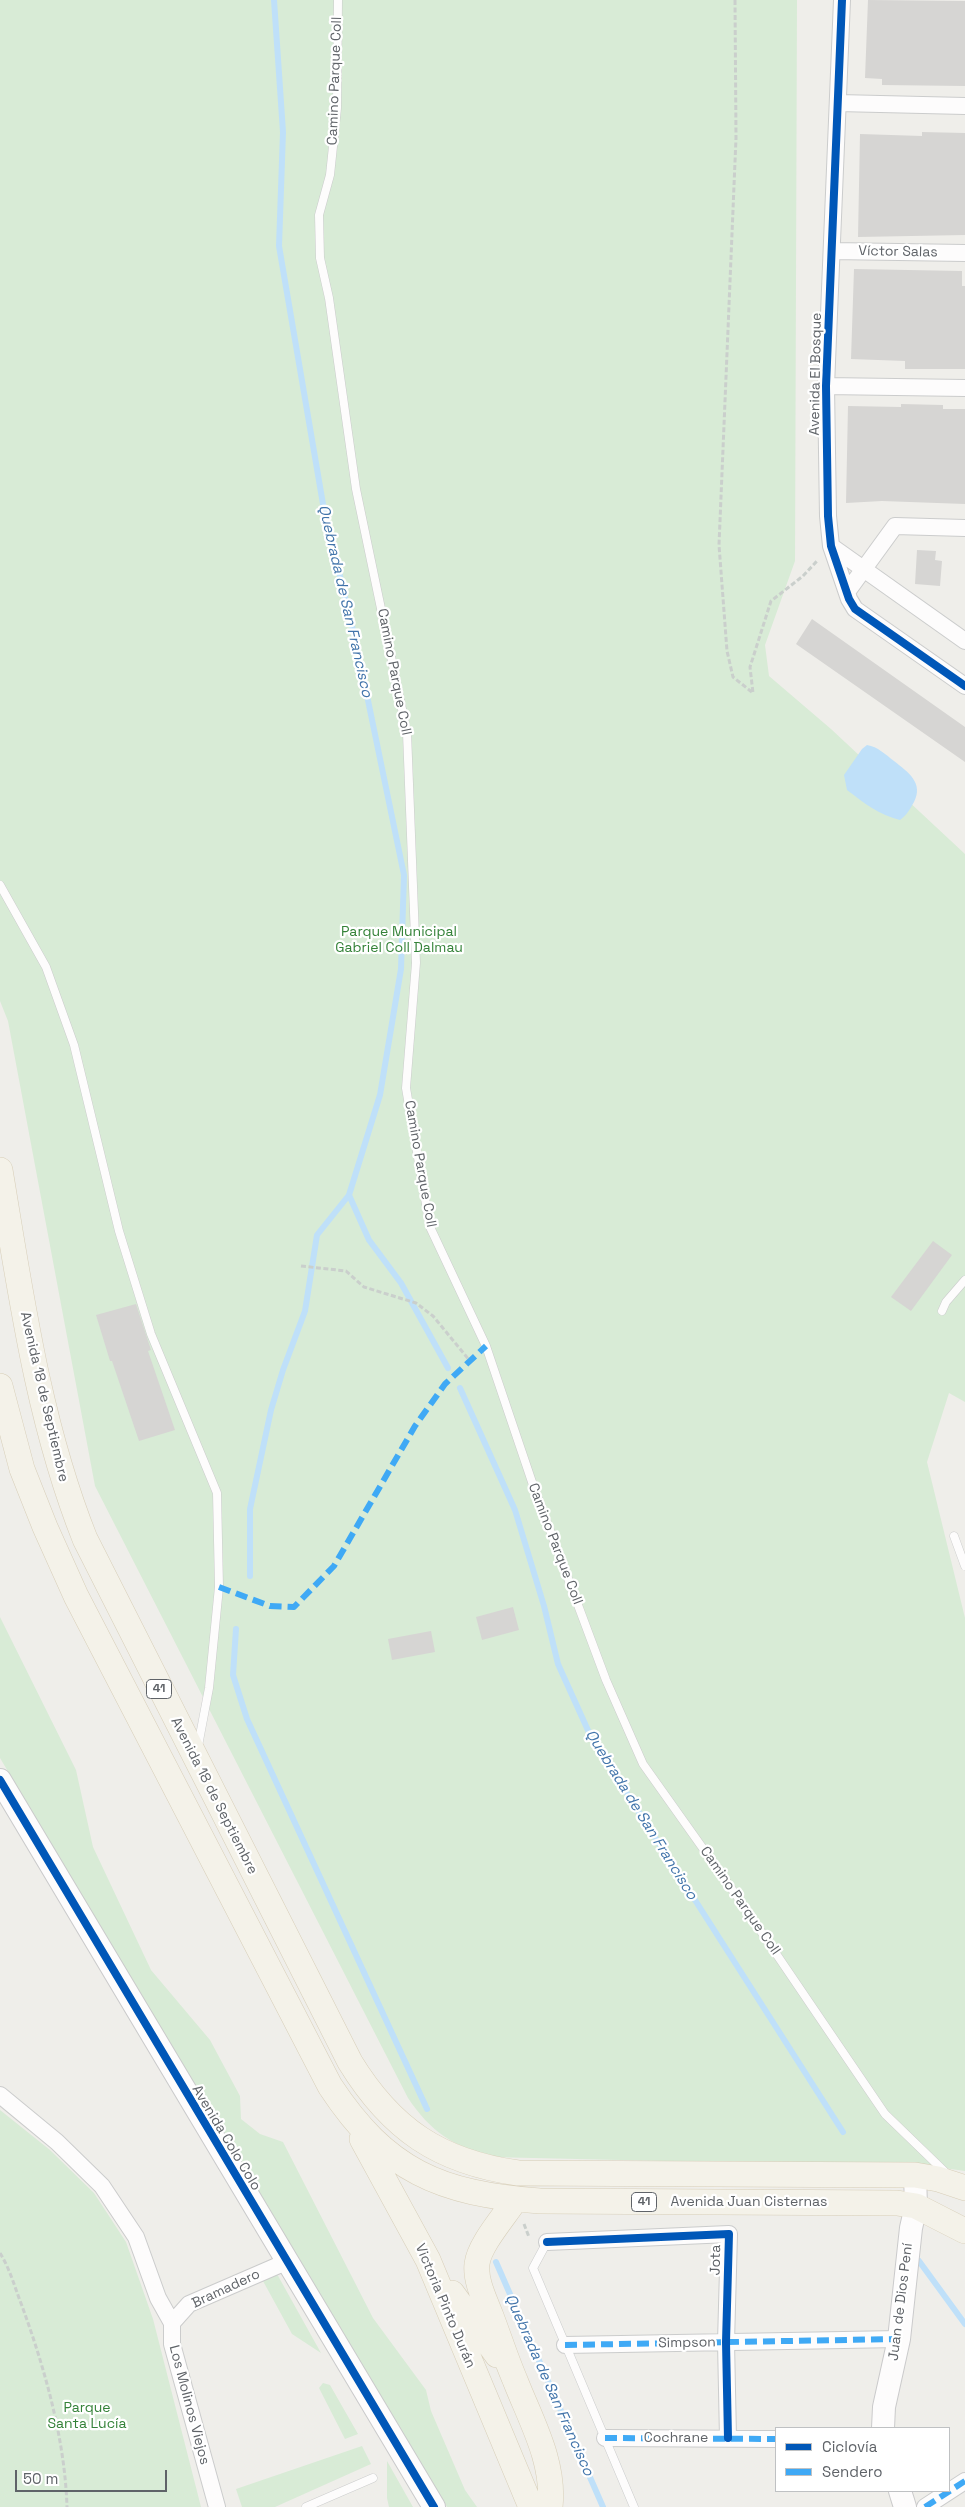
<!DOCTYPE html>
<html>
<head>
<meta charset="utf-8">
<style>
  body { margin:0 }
  #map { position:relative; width:965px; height:2507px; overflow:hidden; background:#efeeea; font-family:"Space Grotesk",sans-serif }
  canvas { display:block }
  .legend { position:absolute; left:775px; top:2427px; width:175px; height:65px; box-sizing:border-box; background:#fff; border:1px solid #bfc1c3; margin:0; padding:6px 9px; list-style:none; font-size:15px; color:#5f6368 }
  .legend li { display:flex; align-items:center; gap:10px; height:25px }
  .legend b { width:25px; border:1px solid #bfc1c3 }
  .scale { position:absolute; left:15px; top:2470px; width:152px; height:22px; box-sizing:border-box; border:2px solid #5f6368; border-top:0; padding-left:6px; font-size:15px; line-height:18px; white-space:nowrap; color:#5f6368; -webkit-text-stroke:4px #fff; paint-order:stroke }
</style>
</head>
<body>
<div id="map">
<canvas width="965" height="2507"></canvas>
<ul class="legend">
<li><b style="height:6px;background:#0057b8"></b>Ciclovía</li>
<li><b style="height:6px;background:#3fa9f5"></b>Sendero</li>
</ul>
<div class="scale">50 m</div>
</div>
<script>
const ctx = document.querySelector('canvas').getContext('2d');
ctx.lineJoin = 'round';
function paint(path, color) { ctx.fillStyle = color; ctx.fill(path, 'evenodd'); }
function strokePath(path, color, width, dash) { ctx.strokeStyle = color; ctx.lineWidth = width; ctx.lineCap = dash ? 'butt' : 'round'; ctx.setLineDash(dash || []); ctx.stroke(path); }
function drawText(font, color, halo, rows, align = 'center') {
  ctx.font = font + ' "Space Grotesk",sans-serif'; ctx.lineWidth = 4.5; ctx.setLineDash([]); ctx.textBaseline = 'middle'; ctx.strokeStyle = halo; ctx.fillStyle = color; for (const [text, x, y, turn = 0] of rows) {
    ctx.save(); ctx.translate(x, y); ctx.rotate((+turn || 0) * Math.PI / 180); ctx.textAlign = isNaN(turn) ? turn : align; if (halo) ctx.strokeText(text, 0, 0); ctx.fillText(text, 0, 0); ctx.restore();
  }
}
paint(new Path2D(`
  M0 0H797L795 561 765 645 769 676 831 729 965 854V1402L949 1393 927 1462 965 1618V2171L902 2162H708L490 2157C452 2145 431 2132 408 2098L95 1486 8 1021 0 1001Z
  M0 1617 76 1770 93 1847 151 1970 210 2040 240 2096 241 2119 260 2134 283 2142 373 2318 426 2390 431 2411 465 2490 477 2507H447L0 1758Z
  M0 2110 50 2150 94 2193 126 2242 153 2319 201 2507H0Z
  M277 2274 321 2353 292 2334 263 2281Z
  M323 2383 330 2385 358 2434 345 2439 319 2388Z
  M362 2446 371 2464 275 2507H242L236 2489Z
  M387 2461 413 2507H389L387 2498Z`), '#d8ebd6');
paint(new Path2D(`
  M867 745C878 747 885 754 894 761 908 772 924 783 914 802 910 809 907 815 900 820 879 815 864 803 847 790L844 775 862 749Z`), '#bfe0f9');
strokePath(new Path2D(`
  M349 1195 369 1240 401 1283 448 1368
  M460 1388 515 1510 544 1606 558 1664 591 1737 843 2132
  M250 1576V1509L271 1410 283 1370 305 1311 317 1235 349 1195 380 1095 401 969 404 875 357 647 324 510 279 246 283 132 274 0
  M236 1629 233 1675 247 1719 427 2109
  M919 2261 965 2324
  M496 2262 603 2507`), '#bfe0f9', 6);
paint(new Path2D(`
  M868 0 965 1V86L882 85V79L865 78Z
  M922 132 965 133V235L858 237 860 134 922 136Z
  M854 269 962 271V286H965V369H905V361L851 359Z
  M901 404 943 405V409H965V504L882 501 846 503 848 406 901 407Z
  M917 550 936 551 935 560 942 561 940 586 915 584Z
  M812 619 965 727V762L796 644Z
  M933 1241 952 1255 911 1311 891 1297Z
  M136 1304 151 1350 148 1351 175 1430 139 1441 112 1361H110L96 1315Z
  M513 1607 519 1630 482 1640 476 1617Z
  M431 1631 435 1652 392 1660 388 1639Z`), '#d6d5d3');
const lane = new Path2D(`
  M338 0 337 108 330 175 319 215 320 258 329 298 356 489 407 733 416 963 406 1088 430 1227 486 1346 532 1482 606 1680 643 1764 741 1902 885 2114 945 2172
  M0 885 46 967 74 1045 119 1231 151 1334 217 1493 219 1587 209 1688 198 1746
  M942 1311 946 1302 965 1280
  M954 1536 965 1566
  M547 2242 533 2268 634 2507
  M306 2507 373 2478`);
const street = new Path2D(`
  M842 0 826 386 828 516 831 546 849 599 855 609 965 686
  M838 103 965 106
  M832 251 965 253
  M826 386 965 388
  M831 546 965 641
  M849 599 847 592 895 526 965 528
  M0 2095 57 2142 102 2186 136 2237 158 2298 172 2323V2344L217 2507
  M547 2242 729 2234 726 2342 728 2438
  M172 2323 189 2304 286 2262
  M565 2345 899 2339
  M605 2438 776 2439
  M925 2507 965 2481`);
const secondary = new Path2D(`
  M0 1780 434 2507
  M883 2428 884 2407 899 2339 911 2228 916 2206 915 2175
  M900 2491 905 2507`);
const primary = new Path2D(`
  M0 1170C21 1295 38 1421 85 1539L350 2062C391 2129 439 2162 518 2173L915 2175 938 2179 965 2188
  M0 1386 22 1469 45 1527 76 1596 330 2086C386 2171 440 2194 540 2201L897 2203 916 2206 965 2231
  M362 2139 428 2260 531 2507
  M515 2200C504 2217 479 2245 477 2264 475 2281 485 2300 491 2316 499 2337 506 2359 515 2380 531 2421 555 2462 550 2507
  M452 2293 497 2355`);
strokePath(lane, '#cbcccc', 9);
strokePath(street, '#cbcccc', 18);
strokePath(secondary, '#cacacb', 24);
strokePath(primary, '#d7ceb8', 26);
strokePath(new Path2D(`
  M735 0 736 138 719 545 727 651 733 677 753 693 750 667 771 601 803 576 817 561
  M301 1266 346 1271 364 1287 416 1303 433 1316 470 1361
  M524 2224 529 2237
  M0 2253C10 2269 15 2288 22 2306 45 2369 65 2440 67 2507`), '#cacfcc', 3, [5, 2.5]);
strokePath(lane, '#fdfcfc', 8);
strokePath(street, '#fdfcfc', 16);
strokePath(secondary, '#fdfcfc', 22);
strokePath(primary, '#f4f2e9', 25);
strokePath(new Path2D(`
  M219 1587 270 1606 294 1607 334 1566 415 1426 445 1384 486 1346
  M565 2345 899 2339
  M605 2438 776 2439
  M925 2507 965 2481`), '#3fa9f5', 6, [12, 6]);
strokePath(new Path2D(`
  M842 0 826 386 828 516 831 546 849 599 855 609 965 686
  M0 1780 434 2507
  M547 2242 729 2234 726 2342 728 2438`), '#0057b8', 8);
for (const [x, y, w] of [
  [159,1689,25],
  [644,2202,25]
]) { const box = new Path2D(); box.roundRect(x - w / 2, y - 9.5, w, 19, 4); ctx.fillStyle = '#fff'; ctx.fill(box); strokePath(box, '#5f6368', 1); }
drawText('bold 12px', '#5f6368', null, [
  ["41",159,1689],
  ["41",644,2202]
]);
drawText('14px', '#5f6368', '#fff', [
  ["Camino Parque Coll",335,81,-88],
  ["Víctor Salas",898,252,1],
  ["Avenida El Bosque",816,374,-89],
  ["Camino Parque Coll",394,672,79],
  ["Camino Parque Coll",420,1164,80],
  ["Avenida 18 de Septiembre",44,1397,77],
  ["Camino Parque Coll",555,1544,69],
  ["Avenida 18 de Septiembre",214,1796,63],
  ["Camino Parque Coll",740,1901,55],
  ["Avenida Colo Colo",226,2138,59],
  ["Avenida Juan Cisternas",749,2202],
  ["Jota",716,2260,-89],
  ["Bramadero",226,2289,-25],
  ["Juan de Dios Pení",901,2302,-83],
  ["Victoria Pinto Durán",445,2306,67],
  ["Simpson",687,2343,-1],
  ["Los Molinos Viejos",189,2405,75],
  ["Cochrane",676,2438]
]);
drawText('14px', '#348238', '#fff', [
  ["Parque Municipal",399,932],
  ["Gabriel Coll Dalmau",399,948],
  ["Parque",87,2408],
  ["Santa Lucía",87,2424]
]);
drawText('italic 15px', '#4174aa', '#fff', [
  ["Quebrada de San Francisco",345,601,77],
  ["Quebrada de San Francisco",641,1815,58],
  ["Quebrada de San Francisco",549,2385,66]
]);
</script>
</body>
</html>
